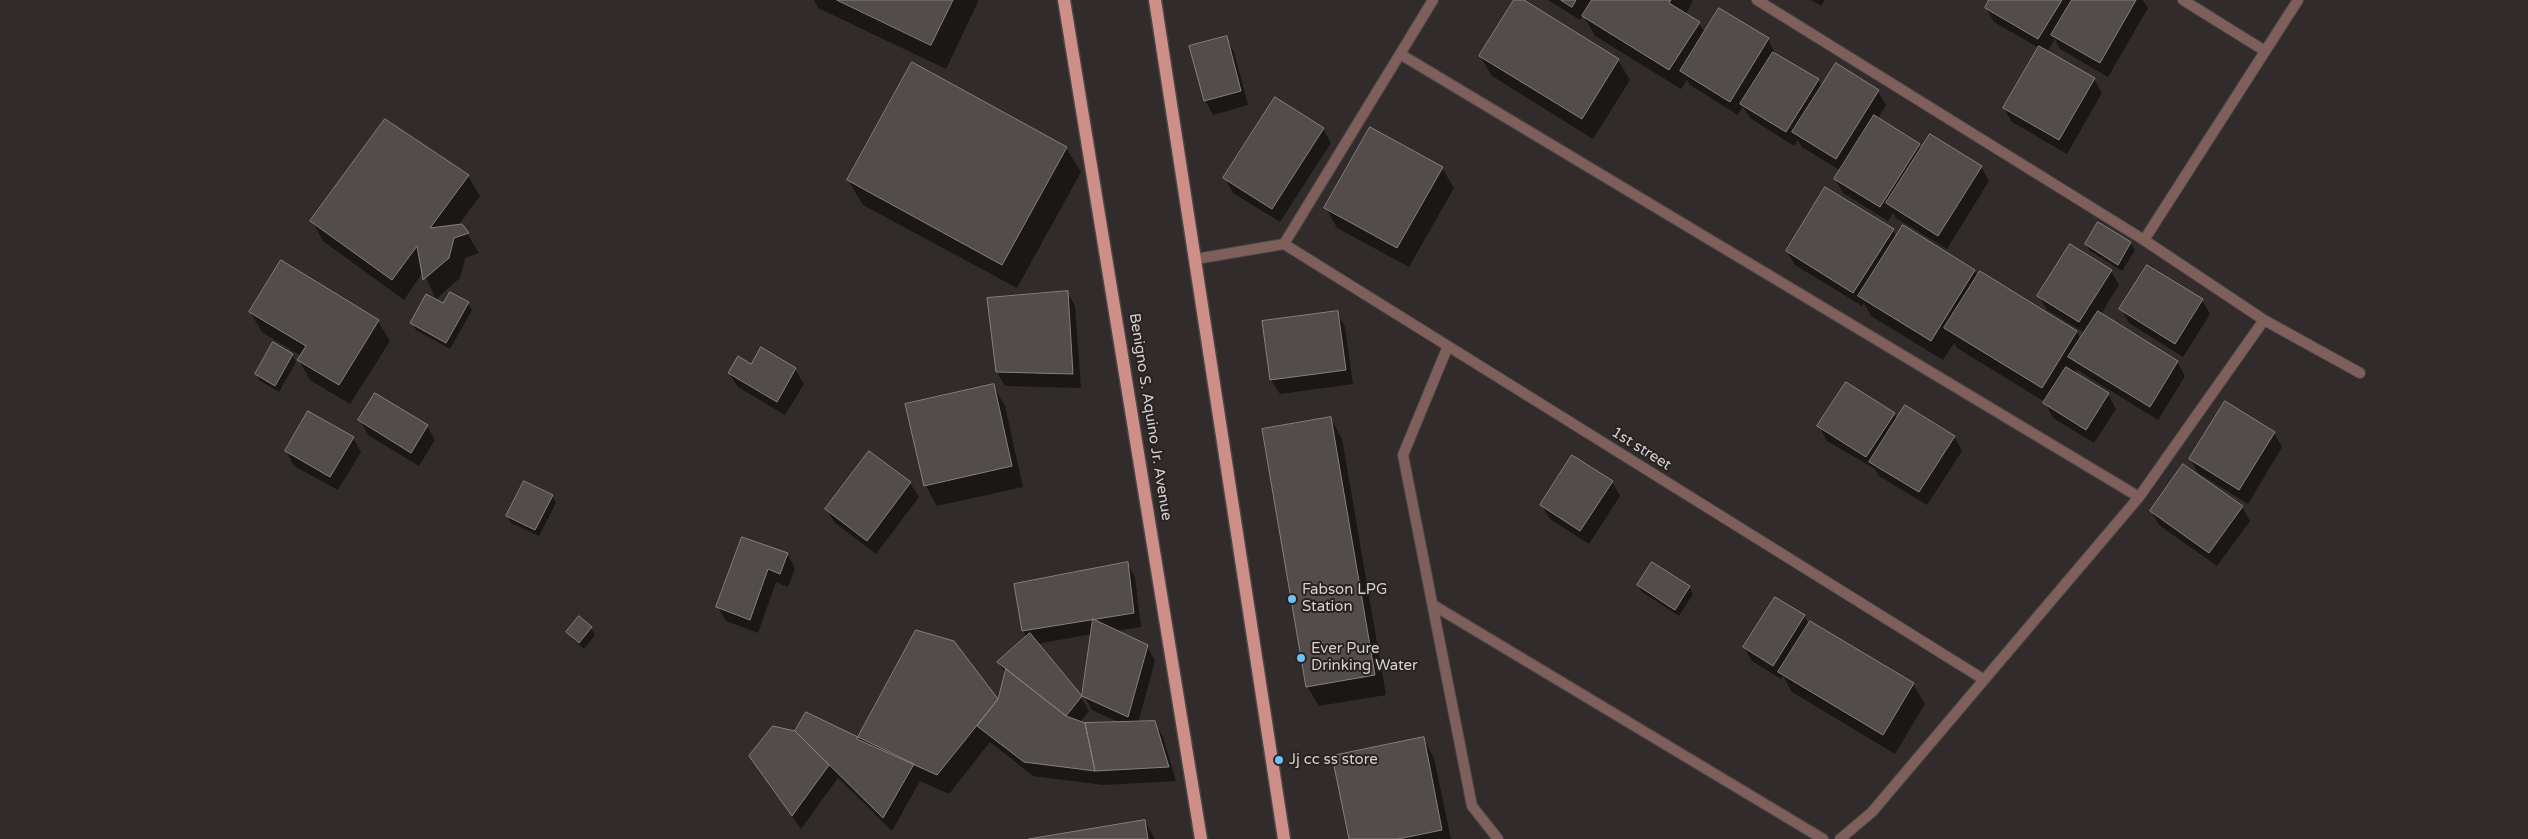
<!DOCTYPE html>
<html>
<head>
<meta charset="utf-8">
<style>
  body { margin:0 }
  canvas { display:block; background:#312b2b }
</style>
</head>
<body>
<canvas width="2528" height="839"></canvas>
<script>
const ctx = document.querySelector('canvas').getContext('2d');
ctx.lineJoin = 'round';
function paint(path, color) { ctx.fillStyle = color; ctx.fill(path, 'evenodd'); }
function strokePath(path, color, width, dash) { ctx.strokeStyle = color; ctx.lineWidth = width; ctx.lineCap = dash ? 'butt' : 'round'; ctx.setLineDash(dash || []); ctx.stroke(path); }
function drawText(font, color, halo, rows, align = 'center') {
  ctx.font = font + ' "Varela Round",sans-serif'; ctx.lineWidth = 4; ctx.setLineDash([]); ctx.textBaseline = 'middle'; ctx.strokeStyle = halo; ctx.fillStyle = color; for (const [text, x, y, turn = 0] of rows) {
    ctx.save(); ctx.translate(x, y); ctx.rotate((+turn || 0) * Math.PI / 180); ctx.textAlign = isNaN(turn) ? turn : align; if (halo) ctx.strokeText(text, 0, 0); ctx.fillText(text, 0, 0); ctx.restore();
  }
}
paint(new Path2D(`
  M814 0H979L946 69 818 8Z
  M1516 0H1522L1618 60 1630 80 1593 139 1492 76 1480 56Z
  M1548 0H1693L1686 15 1699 23 1705 33 1720 9 1768 39 1776 55 1818 80 1822 87 1878 91 1886 105 1878 119 1919 145 1922 149 1981 167 1989 181 1947 249 1896 218 1893 213 1888 221 1843 193 1835 179 1841 171 1802 147 1798 140 1794 146 1750 118 1743 107 1738 115 1690 85 1687 80 1681 89 1595 36 1583 15 1580 20Z
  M1811 0H1825L1821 6Z
  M1991 0H2143L2148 8 2108 77 2060 49 2055 39 2047 52 2094 79 2102 93 2067 154 2012 122 2004 108 2039 48 1994 22 1986 8Z
  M1226 38 1234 52 1248 105 1213 115 1205 100Z
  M386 121 468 176 480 196 458 226 462 225 479 253 465 258 460 278 436 299 423 272 404 300 323 241 312 221Z
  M1323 129 1331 143 1280 222 1233 193 1225 178Z
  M1066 148 1081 172 1017 288 863 205 848 180Z
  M1442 168 1454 188 1409 267 1337 228 1326 208Z
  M2099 224 2130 243 2135 250 2122 271 2090 251 2086 244Z
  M1893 230 1897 238 1974 271 1978 276 1980 272 2077 332 2081 340 2085 333 2047 310 2039 296 2111 271 2119 285 2101 314 2177 362 2185 376 2158 420 2077 370 2074 374 2108 394 2116 409 2094 443 2053 418 2045 402 1957 348 1954 343 1943 360 1871 316 1864 303 1862 306 1795 265 1787 251Z
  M1067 292 1075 306 1081 388 1005 386 997 372 989 299Z
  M2202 300 2210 314 2183 357 2129 323 2121 309Z
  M468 303 472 310 450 349 416 330 412 323Z
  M250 312 378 321 390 341 350 404 310 380 299 360 301 356 262 332Z
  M1337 313 1345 327 1353 384 1280 394 1271 380 1264 322Z
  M761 349 795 369 804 384 785 415 738 387 729 373 751 366Z
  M292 355 296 362 279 392 260 381 256 374Z
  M993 386 1005 406 1023 487 937 506 926 486 907 405Z
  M1894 413 1897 419 1954 436 1962 451 1927 505 1879 476 1875 469 1827 441 1819 426Z
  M1331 419 1342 439 1386 695 1319 706 1307 686Z
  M360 420 427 426 435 440 419 466 368 435Z
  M2274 433 2282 447 2248 504 2198 473 2190 459Z
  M353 438 361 452 338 490 294 466 286 451Z
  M869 452 910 483 919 497 876 554 835 523 826 509Z
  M1612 482 1620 496 1589 544 1550 519 1541 505Z
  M552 496 556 503 539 536 511 523 507 516Z
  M2242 507 2250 521 2217 566 2159 525 2151 511Z
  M787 554 795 568 788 587 776 582 758 633 726 621 718 607Z
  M1127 563 1135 577 1141 627 1115 631 1147 646 1155 661 1138 723 1154 722 1163 737 1176 781 1103 785 1033 776 990 742 949 794 920 781 892 831 838 778 801 829 759 770 796 732 807 714 858 739 953 642 998 701 1006 675 999 663 1027 638 1023 630ZM1092 634 1084 696 1092 710 1120 723 1080 722 1089 711 1081 697 1037 644Z
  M1638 586 1689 587 1693 594 1679 616 1642 592Z
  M1804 616 1809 624 1810 623 1913 684 1925 704 1895 754 1792 692 1783 676 1781 679 1752 661 1744 647Z
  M591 628 595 635 584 649 572 639 568 632Z
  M1423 738 1434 758 1451 839H1351Z
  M1145 822 1155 839H1037Z`), '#0007');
const building = new Path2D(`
  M837 0H953L931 45Z
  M1514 0H1524L1619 59 1582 119 1479 56Z
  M1561 0H1576L1572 7Z
  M1592 0H1671L1669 3 1700 22 1669 70 1582 16Z
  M1989 0H2062L2038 39 1985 8Z
  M2072 0H2136L2100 63 2051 35Z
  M1719 8 1769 38 1730 102 1680 71Z
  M1227 36 1241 91 1204 101 1189 46Z
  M2039 46 2095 78 2059 140 2003 108Z
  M1773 52 1819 79 1786 132 1740 104Z
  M912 62 1067 147 1002 265 847 180Z
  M1836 63 1879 90 1836 159 1792 132Z
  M1275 97 1324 128 1272 209 1223 178Z
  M1874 115 1920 144 1880 207 1834 179Z
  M385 119 469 175 430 228 462 224 469 233 454 238 449 258 423 280 417 246 392 280 310 221Z
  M1370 127 1443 167 1397 248 1324 208Z
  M1930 134 1982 166 1938 236 1886 203Z
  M1825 187 1894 229 1853 293 1786 251Z
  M2098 222 2131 242 2118 265 2085 244Z
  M1903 225 1975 270 1931 341 1858 296Z
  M2070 244 2112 270 2079 322 2037 296Z
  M281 260 379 320 339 385 297 360 306 346 249 312Z
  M2147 265 2203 299 2175 344 2119 309Z
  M1980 271 2077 331 2042 388 1944 328Z
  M1068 291 1073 374 996 372 987 298Z
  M450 292 469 302 446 343 410 323 426 294 443 303Z
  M1338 311 1346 370 1270 380 1262 321Z
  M2098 311 2178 361 2150 407 2068 357Z
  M273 342 293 354 275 386 255 374Z
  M761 347 796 368 777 402 728 373 738 356 751 364Z
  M2066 367 2109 393 2086 430 2043 403Z
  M1846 382 1895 413 1866 457 1817 426Z
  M994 384 1012 466 924 486 905 404Z
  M375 393 428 425 411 453 358 420Z
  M2225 401 2275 432 2239 490 2189 459Z
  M1905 405 1955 436 1919 492 1869 462Z
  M308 411 354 437 330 477 285 451Z
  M1331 417 1375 675 1306 687 1262 429Z
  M869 451 911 482 867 541 825 509Z
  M1572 455 1613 481 1580 531 1540 505Z
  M2183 464 2243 506 2209 553 2150 511Z
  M524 481 553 495 535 530 506 516Z
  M742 537 788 553 780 574 768 569 750 620 716 607Z
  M1128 562 1134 613 1022 631 1014 584Z
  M1652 562 1690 586 1675 610 1637 585Z
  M1775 597 1805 615 1773 666 1743 647Z
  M579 616 592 627 579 643 566 632Z
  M1093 619 1148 645 1128 717 1082 696Z
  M1810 621 1914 683 1883 735 1778 672Z
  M916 630 954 641 998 699 937 775 857 739Z
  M1030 633 1082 696 1066 716 997 662Z
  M1006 669 1066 716 1085 723 1095 771 1024 762 977 726 998 699Z
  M806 712 914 764 883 818 795 731Z
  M1155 721 1169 767 1095 771 1085 723Z
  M773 726 795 731 829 765 792 816 749 756Z
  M1424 737 1442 830 1398 839H1349L1332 756Z
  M1145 820 1148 839H1029Z`);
paint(building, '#524c4b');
strokePath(building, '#867f7e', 1);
const minor = new Path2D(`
  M1757 0 2144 240 2264 320 2360 373
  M2183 0 2265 51
  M1400 54 2139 497
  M2144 240 2298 0
  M1284 244 1983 679
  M1196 259 1284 244 1433 0
  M1448 346 1403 455 1472 806 1498 839
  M1433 605 1823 839
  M1840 839 1872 812 2139 497 2264 320`);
const primary = new Path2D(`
  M1064 0 1201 839
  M1155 0 1284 839`);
strokePath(minor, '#4b4646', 12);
strokePath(primary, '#4b4646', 15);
strokePath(minor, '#7e5f5c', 10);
strokePath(primary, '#ce8f89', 12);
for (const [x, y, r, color] of [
  [1292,599,5,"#6fc2f4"],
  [1301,658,5,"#6fc2f4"],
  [1279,760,5,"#6fc2f4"]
]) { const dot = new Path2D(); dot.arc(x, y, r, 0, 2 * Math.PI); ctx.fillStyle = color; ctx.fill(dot); strokePath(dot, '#272221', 2); }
drawText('15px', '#d6d2d2', '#272221', [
  ["Benigno S. Aquino Jr. Avenue",1150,417,81],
  ["1st street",1641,449,32]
]);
drawText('15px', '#d6d2d2', '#272221', [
  ["Fabson LPG",1302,590],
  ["Station",1302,607],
  ["Ever Pure",1311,649],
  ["Drinking Water",1311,666],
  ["Jj cc ss store",1289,760]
], 'left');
</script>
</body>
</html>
